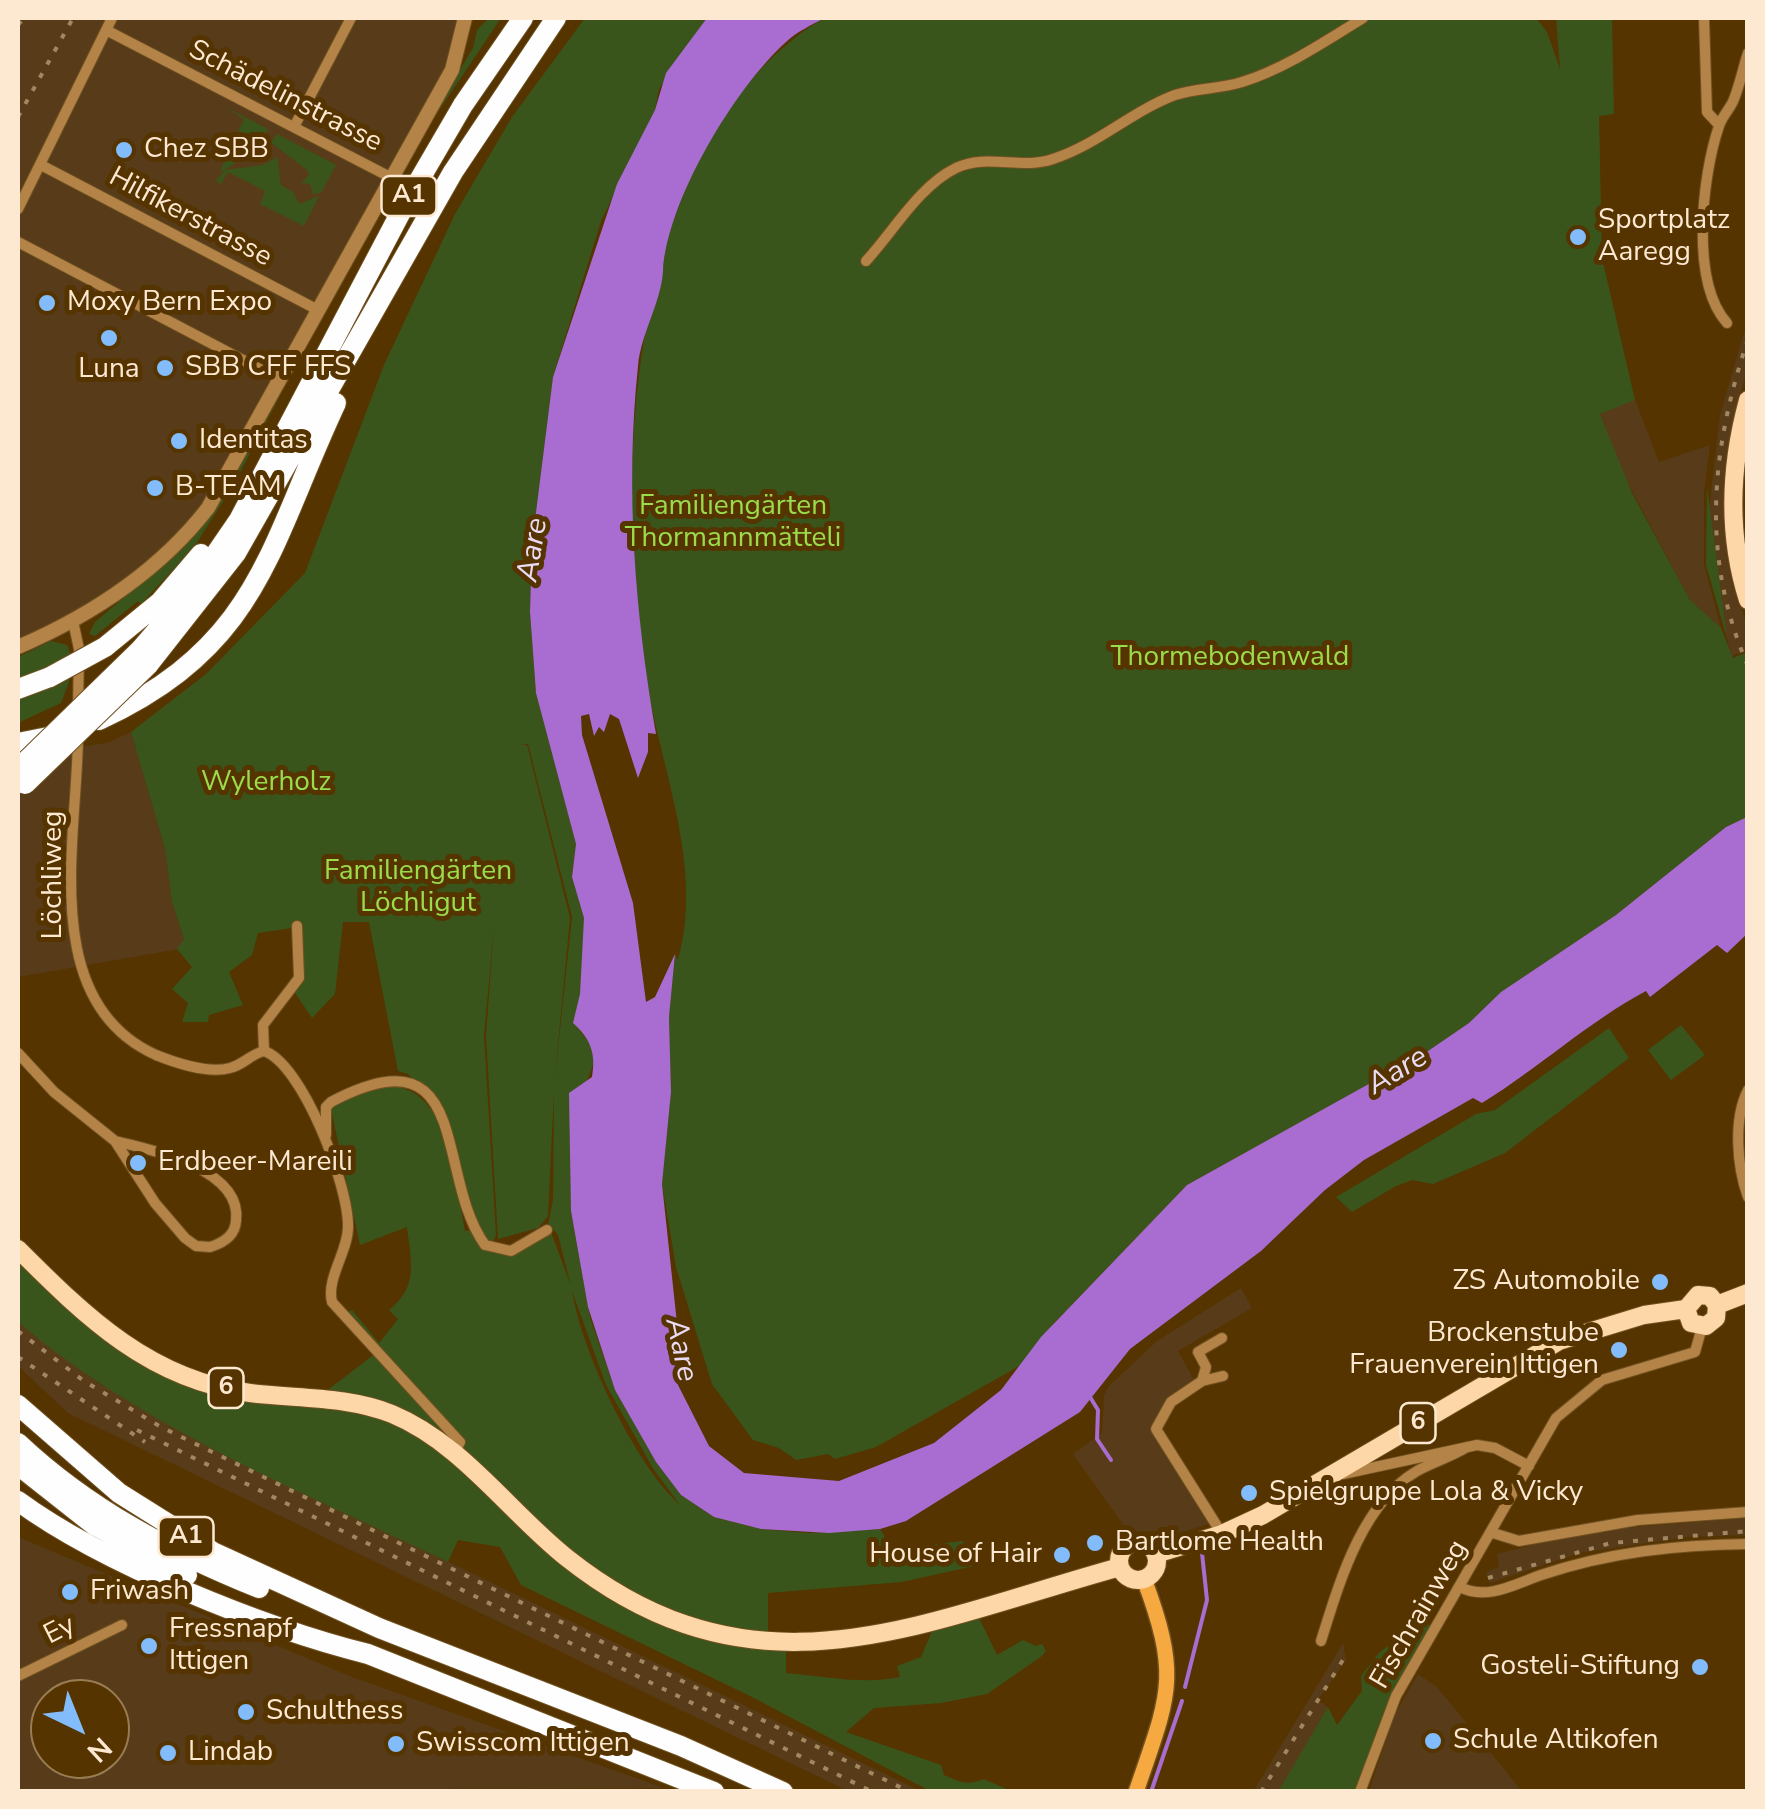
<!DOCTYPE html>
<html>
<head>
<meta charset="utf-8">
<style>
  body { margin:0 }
  #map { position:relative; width:1765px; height:1809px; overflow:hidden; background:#553400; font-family:"Nunito Sans",sans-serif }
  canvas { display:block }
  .frame { position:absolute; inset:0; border:20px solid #fde8d1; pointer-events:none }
  .north { position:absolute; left:30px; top:1679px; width:100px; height:100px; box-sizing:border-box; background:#553400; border:2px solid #987c54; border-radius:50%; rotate:137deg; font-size:28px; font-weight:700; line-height:40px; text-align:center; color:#fde8d1 }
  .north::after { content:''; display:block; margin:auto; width:35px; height:45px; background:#82bcfa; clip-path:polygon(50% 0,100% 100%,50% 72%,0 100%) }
</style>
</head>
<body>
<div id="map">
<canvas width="1765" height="1809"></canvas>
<div class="frame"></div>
<div class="north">N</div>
</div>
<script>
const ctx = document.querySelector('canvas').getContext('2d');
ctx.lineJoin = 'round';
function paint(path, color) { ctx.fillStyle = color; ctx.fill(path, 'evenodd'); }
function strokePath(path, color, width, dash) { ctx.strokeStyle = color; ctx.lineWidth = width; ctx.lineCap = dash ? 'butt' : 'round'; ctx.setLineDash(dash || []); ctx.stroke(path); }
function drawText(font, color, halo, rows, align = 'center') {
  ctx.font = font + ' "Nunito Sans",sans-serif'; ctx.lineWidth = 10; ctx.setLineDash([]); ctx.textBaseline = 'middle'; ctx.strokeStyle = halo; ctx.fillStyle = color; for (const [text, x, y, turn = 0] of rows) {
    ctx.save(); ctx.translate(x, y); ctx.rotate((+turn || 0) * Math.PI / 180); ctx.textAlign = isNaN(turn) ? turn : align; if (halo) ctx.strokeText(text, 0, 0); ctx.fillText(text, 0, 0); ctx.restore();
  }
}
paint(new Path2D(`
  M18 18H465L463 40 208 501 134 575 75 615 18 643Z
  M1747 322V369L1731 432 1725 507 1730 568 1746 623 1748 650 1732 656 1719 611 1708 518 1720 415Z
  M1635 400 1659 462 1710 445 1704 491V565L1721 628 1690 600 1622 472 1600 413Z
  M131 732 165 849 172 902 184 939 179 949 18 977V756L107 743Z
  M1241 1288 1252 1308 1178 1351 1199 1389 1171 1405 1153 1429 1207 1515 1209 1524 1157 1540 1146 1533H1129L1073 1454 1102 1433 1104 1395 1109 1386 1157 1341Z
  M18 1322 97 1382 235 1458 920 1791H848L68 1413 18 1366Z
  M1747 1518V1535L1688 1537 1579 1553 1490 1583 1486 1572 1499 1567 1497 1554 1532 1545 1610 1529Z
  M18 1537 352 1677 664 1788 18 1791ZM50 1699H110V1759H50Z
  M1343 1643 1346 1660 1318 1700 1328 1707 1284 1784 1278 1791 1253 1792Z
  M1418 1674 1437 1687 1522 1791H1369L1394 1716Z`), '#583c19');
paint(new Path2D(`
  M489 18H501L407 158 473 48 477 30Z
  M585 18H707L659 89 655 110 601 221 553 377 532 544 530 612 536 693 576 844 572 877 584 918 585 945 579 1029 591 1045 594 1062 571 1125V1211L590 1317 615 1390 656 1462 681 1495 714 1517 761 1529 809 1533 880 1529 892 1549 963 1541 974 1566 902 1582 768 1593V1640L625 1596 442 1442 341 1400 329 1389 376 1353 343 1314 352 1310 379 1343 398 1319 389 1310C419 1286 411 1262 407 1227L360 1245 331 1109C341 1099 359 1093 373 1089 447 1069 455 1177 465 1231L475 1230 443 1117 408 1074 398 1071 369 922H343L335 994 312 1018 295 993 301 980 299 927 258 933 252 955 229 972 243 1005 209 1015 208 1022H182L188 1003 172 989 192 967 177 949 184 939 172 902 165 849 131 732 206 674 305 573 384 365 455 214 512 117ZM528 744 572 917 554 1086 570 918 527 745H519ZM494 926 486 1036 498 1239 538 1228 548 1216 554 1091 553 1200 547 1230H554L558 1235 571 1286 551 1232 503 1253 490 1248 496 1235 484 1036ZM572 1291 606 1385 654 1470 680 1505C634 1463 582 1352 572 1291Z
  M824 18H1536L1547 32 1560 69 1556 18H1612L1614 114 1599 116 1602 258 1635 400 1600 414 1632 493 1690 600 1721 628 1733 658 1747 652V817L1726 827 1616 915 1501 992 1469 1023 1428 1051 1187 1185 1054 1323 1021 1365 876 1447 835 1459 828 1454 796 1460 779 1448 753 1440 712 1384 676 1267 662 1184 671 1092 669 1017 675 954 678 960C705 866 659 765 645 671 613 470 628 135 824 18Z
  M223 106 268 129 264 137 272 141 277 134 336 165 321 193 313 194 310 184 301 183 309 175 307 170 266 139 242 142 234 164 219 173 244 119Z
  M277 157 281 185 293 192 299 204 319 196 304 226 260 204 265 191 228 172 221 184 216 181 225 170 263 165Z
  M332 296 233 486 194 547 141 604 138 601 95 636 89 634 95 622 184 547 211 516Z
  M1707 487 1727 638 1706 565Z
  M51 641 67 645C77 666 69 683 61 703L18 723V657Z
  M1681 1025 1705 1055 1671 1080 1648 1050Z
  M1609 1028 1629 1058 1505 1153 1433 1184 1412 1180 1396 1186 1352 1212 1336 1197 1476 1114 1495 1110Z
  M18 1258 93 1331 150 1370 178 1381 340 1406 396 1422 438 1448 590 1583 786 1649V1673C824 1676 862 1685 900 1677L897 1666 921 1657 932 1631 979 1618 997 1655 1023 1640 1036 1646 1042 1644 1046 1651 1042 1656 987 1694 941 1703 874 1708 846 1732 941 1765 944 1775C959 1782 968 1786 983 1779L1012 1791H930L752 1697 521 1585 500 1547 458 1540 448 1562C302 1491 142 1428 18 1322Z
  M1416 1623 1437 1626 1396 1696 1360 1791 1278 1792 1328 1707 1337 1725 1362 1691 1361 1676 1379 1653Z`), '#3a551b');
paint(new Path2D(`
  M707 18H824C812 25 796 32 786 42 734 89 667 201 663 271 661 303 641 333 638 366 625 489 635 613 656 734L648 733V752L638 778 619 719 610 714 604 732 599 727 594 736 589 714 581 716 582 735 633 903 646 1002 655 997 675 954 669 1017 671 1092 662 1184 679 1342 678 1385 709 1446 744 1473 839 1481 934 1443 1001 1390 1041 1337 1187 1185 1428 1051 1469 1023 1501 992 1616 915 1726 827 1747 817V934L1727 953 1717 945 1650 997 1646 991C1588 1022 1539 1068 1482 1103L1473 1098 1364 1160 1325 1190 1261 1251 1130 1349 1080 1412 906 1521 880 1529 829 1533 761 1529 714 1517 681 1495 656 1462 615 1390 588 1307 571 1211 569 1093 592 1077C596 1054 591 1039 573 1023L580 994 584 918 572 877 576 844 536 693 530 612 532 544 553 377 617 184 655 110 666 73Z`), '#a96cd0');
strokePath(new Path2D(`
  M1090 1397 1098 1410 1097 1439 1111 1460
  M1185 1687 1207 1600 1202 1553
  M1151 1792 1182 1701`), '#a96cd0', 4);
const minor = new Path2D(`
  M1704 18 1707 112 1719 125
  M106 30 390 177
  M294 127 351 18
  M41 165 318 310
  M18 209 112 18
  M18 242 281 380
  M866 261C893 232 919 186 956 168 987 153 1021 170 1053 159 1097 145 1132 111 1175 95 1196 88 1220 89 1242 82 1284 69 1326 41 1363 18
  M1727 323C1690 282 1702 176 1719 126 1722 116 1731 108 1734 99 1740 84 1743 68 1748 53
  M73 621 79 649 78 710
  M78 737C77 841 38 1002 156 1055 176 1063 208 1074 230 1068 243 1065 251 1054 264 1051 303 1064 349 1187 348 1227 348 1252 326 1278 332 1302L460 1442 454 1453
  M264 1051 263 1025 299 978 297 926
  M18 1053 54 1092 115 1141 155 1203 185 1238 196 1246 210 1247C223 1243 235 1236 236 1221 243 1169 150 1149 115 1141
  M1748 1090C1733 1119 1737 1167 1748 1197
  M326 1135V1107L331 1102C474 1027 434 1175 485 1245L511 1251 547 1230
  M1202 1381 1223 1376
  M1343 1474 1477 1445 1495 1448 1529 1466
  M1493 1533 1519 1541 1638 1520 1748 1512
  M1222 1534 1156 1429 1171 1402 1202 1381 1206 1367 1198 1352 1222 1338
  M1460 1587C1487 1601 1515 1584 1541 1575 1610 1552 1675 1545 1748 1544
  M1321 1641C1339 1584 1361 1504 1417 1471 1433 1462 1451 1457 1467 1447
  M18 1676 122 1625
  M1360 1792 1396 1696 1556 1418 1602 1380 1695 1352 1702 1327`);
const tertiary = new Path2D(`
  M18 647C90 616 159 571 208 508L452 70 465 18`);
const secondary = new Path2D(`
  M1136 1792C1169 1695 1181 1678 1144 1579`);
const primary = new Path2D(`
  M1748 400C1730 466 1727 534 1748 600
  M18 1249C86 1317 150 1380 250 1393 298 1399 347 1396 392 1414 462 1443 509 1512 567 1558 756 1708 920 1622 1120 1567
  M1717 1305 1748 1293
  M1686 1309 1691 1323 1706 1326 1716 1318 1717 1305
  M1686 1309 1698 1295 1710 1296 1717 1305
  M1119 1561a19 19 0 1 1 38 0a19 19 0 1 1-38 0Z
  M1156 1554 1222 1534 1263 1515 1559 1341 1644 1315 1686 1309`);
const motorway = new Path2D(`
  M105 647 160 602 201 554
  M140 650 189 593 239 520 403 208 463 105 523 18
  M148 665 236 553 453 172 556 18
  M18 689 50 677
  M99 720C260 645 268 548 336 403
  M18 743 58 735
  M18 1405 119 1493 213 1552 379 1628 681 1746 783 1792
  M18 1443C88 1509 170 1552 259 1588
  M18 1465 94 1525 187 1575
  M18 1501C104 1564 264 1628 368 1654L714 1792`);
strokePath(minor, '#705121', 12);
strokePath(tertiary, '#705121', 16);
strokePath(secondary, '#705121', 18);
strokePath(primary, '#705121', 20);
strokePath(motorway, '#705121', 22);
strokePath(minor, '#b38347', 10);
strokePath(tertiary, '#b38347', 14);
strokePath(secondary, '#f6a940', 15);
strokePath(primary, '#fed7a9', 18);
strokePath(motorway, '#fefefe', 20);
strokePath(new Path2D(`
  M18 25 24 18
  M18 117 73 18
  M1748 339C1711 450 1700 556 1748 666
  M18 1331 84 1381 161 1427 910 1792
  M18 1357 145 1442
  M137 1430 873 1792
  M1488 1578 1611 1543 1748 1531
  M1261 1792 1346 1655`), '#a38761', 4, [5, 10]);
const motorwayBridge = new Path2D(`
  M50 677 105 647
  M20 767 140 650
  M25 784 148 665`);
strokePath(motorwayBridge, '#705121', 22, []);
strokePath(motorwayBridge, '#fefefe', 20);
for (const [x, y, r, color] of [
  [124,150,10,"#82bcfa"],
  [1578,237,10,"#82bcfa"],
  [47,303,10,"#82bcfa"],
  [109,338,10,"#82bcfa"],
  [165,368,10,"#82bcfa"],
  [179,441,10,"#82bcfa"],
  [155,488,10,"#82bcfa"],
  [138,1163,10,"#82bcfa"],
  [1660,1282,10,"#82bcfa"],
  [1619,1350,10,"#82bcfa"],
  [1249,1493,10,"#82bcfa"],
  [1095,1543,10,"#82bcfa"],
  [1062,1555,10,"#82bcfa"],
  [70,1592,10,"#82bcfa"],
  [149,1646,10,"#82bcfa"],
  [1700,1667,10,"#82bcfa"],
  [246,1712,10,"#82bcfa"],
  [1433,1741,10,"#82bcfa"],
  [396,1744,10,"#82bcfa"],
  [168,1753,10,"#82bcfa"]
]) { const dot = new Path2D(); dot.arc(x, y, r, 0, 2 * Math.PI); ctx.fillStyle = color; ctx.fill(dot); strokePath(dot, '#553400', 4); }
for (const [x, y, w] of [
  [409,196,55],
  [226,1388,35],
  [1418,1423,35],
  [186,1537,55]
]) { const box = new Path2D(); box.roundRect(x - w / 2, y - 20, w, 40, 8); ctx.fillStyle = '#553400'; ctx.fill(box); strokePath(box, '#fde8d1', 2.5); }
drawText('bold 25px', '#fde8d1', null, [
  ["A1",409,196],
  ["6",226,1388],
  ["6",1418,1423],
  ["A1",186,1537]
]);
drawText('28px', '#fde8d1', '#553400', [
  ["Schädelinstrasse",285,97,27],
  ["Hilfikerstrasse",190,218,28],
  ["Löchliweg",54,875,-90],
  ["Fischrainweg",1420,1615,-60],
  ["Ey",60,1631,-27]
]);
drawText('28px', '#fde8d1', '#553400', [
  ["Chez SBB",144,150],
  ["Sportplatz",1598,221],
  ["Aaregg",1598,253],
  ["Moxy Bern Expo",67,303],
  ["SBB CFF FFS",185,368],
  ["Luna",109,370,"center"],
  ["Identitas",199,441],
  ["B-TEAM",175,488],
  ["Erdbeer-Mareili",158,1163],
  ["ZS Automobile",1640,1282,"right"],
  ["Brockenstube",1599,1334,"right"],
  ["Frauenverein Ittigen",1599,1366,"right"],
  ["Spielgruppe Lola & Vicky",1269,1493],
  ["Bartlome Health",1115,1543],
  ["House of Hair",1042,1555,"right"],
  ["Friwash",90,1592],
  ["Fressnapf",169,1630],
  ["Ittigen",169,1662],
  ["Gosteli-Stiftung",1680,1667,"right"],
  ["Schulthess",266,1712],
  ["Schule Altikofen",1453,1741],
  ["Swisscom Ittigen",416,1744],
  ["Lindab",188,1753]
], 'left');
drawText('28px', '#9adc4c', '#553400', [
  ["Familiengärten",733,507],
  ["Thormannmätteli",733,539],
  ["Thormebodenwald",1230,658],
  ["Wylerholz",266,783],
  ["Familiengärten",418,872],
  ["Löchligut",418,904]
]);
drawText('italic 30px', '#eadcf5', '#553400', [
  ["Aare",534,550,-81],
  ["Aare",1398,1072,-31],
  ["Aare",680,1350,78]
]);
</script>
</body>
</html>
